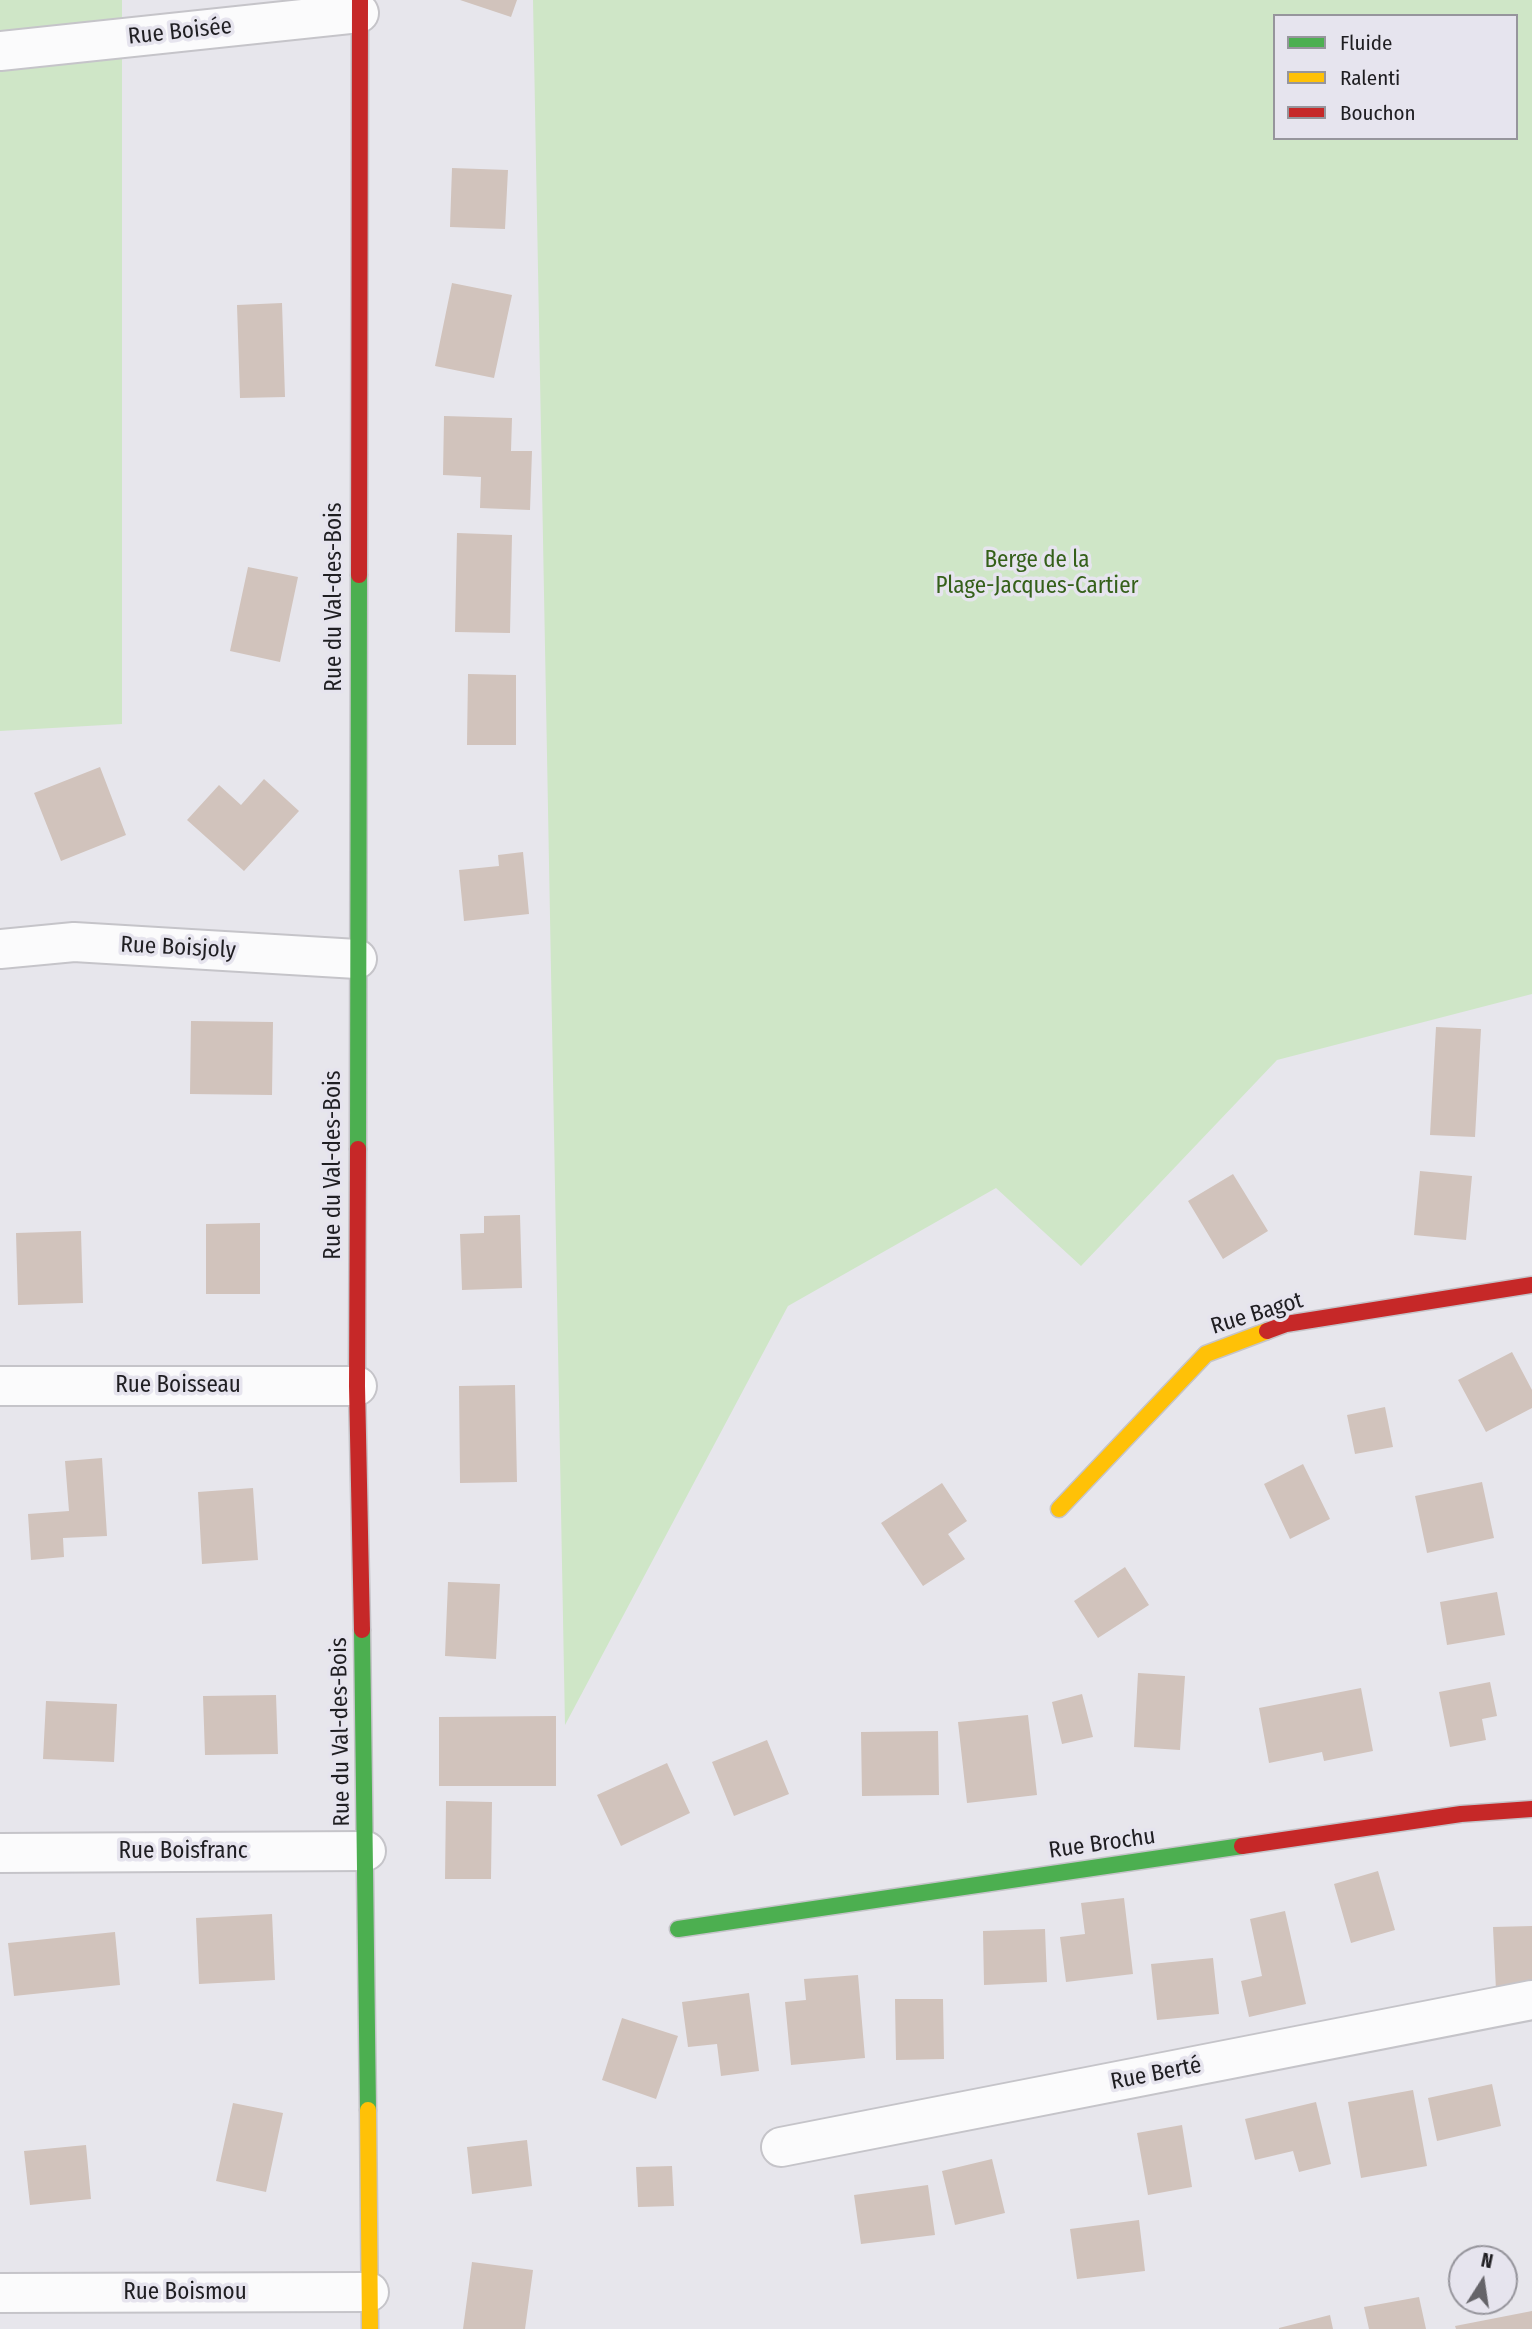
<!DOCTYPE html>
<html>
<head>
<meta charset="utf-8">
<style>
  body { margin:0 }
  #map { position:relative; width:1532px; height:2329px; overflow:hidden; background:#e7e6ec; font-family:"Fira Sans Condensed",sans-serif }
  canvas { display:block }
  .legend { position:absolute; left:1273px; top:14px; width:245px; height:126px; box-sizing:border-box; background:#e6e4ee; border:2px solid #96959c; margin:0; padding:9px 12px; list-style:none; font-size:21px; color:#1f1e22 }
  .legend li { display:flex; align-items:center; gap:14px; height:35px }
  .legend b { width:35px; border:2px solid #96959c }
  .north { position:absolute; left:1448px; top:2245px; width:70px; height:70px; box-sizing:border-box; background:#e6e4ee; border:2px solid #96959c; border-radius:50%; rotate:12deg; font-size:19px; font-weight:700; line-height:28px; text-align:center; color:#1f1e22 }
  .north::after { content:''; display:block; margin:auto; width:24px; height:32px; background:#656469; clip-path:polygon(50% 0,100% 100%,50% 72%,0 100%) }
</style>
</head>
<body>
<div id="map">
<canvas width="1532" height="2329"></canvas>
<ul class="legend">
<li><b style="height:9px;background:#4caf50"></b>Fluide</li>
<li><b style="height:9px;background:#ffc107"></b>Ralenti</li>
<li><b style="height:9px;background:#c62828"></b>Bouchon</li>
</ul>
<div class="north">N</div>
</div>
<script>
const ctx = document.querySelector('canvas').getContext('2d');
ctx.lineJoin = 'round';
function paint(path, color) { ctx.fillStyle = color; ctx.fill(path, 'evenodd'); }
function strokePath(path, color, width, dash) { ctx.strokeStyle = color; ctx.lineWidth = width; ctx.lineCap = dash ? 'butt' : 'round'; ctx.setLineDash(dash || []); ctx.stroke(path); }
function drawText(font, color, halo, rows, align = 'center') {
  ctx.font = font + ' "Fira Sans Condensed",sans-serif'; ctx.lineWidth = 7; ctx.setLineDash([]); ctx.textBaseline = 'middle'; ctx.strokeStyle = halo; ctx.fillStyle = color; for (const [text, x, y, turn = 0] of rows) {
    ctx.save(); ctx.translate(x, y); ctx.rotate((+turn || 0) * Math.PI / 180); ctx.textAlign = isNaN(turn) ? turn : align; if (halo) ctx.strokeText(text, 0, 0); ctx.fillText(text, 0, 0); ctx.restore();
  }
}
paint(new Path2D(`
  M0 0H122V724L0 731Z
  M533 0H1532V994L1277 1060 1081 1266 996 1188 788 1306 565 1725ZM1275 16H1516V138H1275Z`), '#cfe6c7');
paint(new Path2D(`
  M460 0H517L511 17Z
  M452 168 508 170 505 229 450 227Z
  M452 283 512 295 494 378 435 366Z
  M282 303 285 397 240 398 237 305Z
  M444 416 512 418 511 451H532L530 510 480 508 481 477 443 475Z
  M457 533 512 535 510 633 455 632Z
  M248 567 298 577 280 662 230 651Z
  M468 674 516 675V745H467Z
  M100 767 126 835 61 861 34 793Z
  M264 779 299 811 244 871 187 820 219 785 241 805Z
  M523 852 529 914 464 921 459 870 499 866 498 855Z
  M191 1021 273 1022 272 1095 190 1094Z
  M1436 1027 1481 1029 1475 1137 1430 1135Z
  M1420 1171 1472 1176 1466 1240 1414 1235Z
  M1233 1174 1268 1231 1223 1259 1188 1201Z
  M520 1215 522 1288 462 1290 460 1234 484 1233V1216Z
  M260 1223V1294H206V1224Z
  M81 1231 83 1303 18 1305 16 1233Z
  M1512 1352 1532 1390V1408L1486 1432 1458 1380Z
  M515 1385 517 1482 460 1483 459 1386Z
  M1385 1407 1393 1447 1355 1454 1347 1415Z
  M102 1458 107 1536 63 1538 64 1557 31 1560 28 1514 69 1511 65 1461Z
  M1303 1464 1330 1519 1290 1539 1264 1484Z
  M1482 1482 1494 1538 1427 1553 1415 1496Z
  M942 1483 967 1521 948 1534 965 1559 923 1586 881 1523Z
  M253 1488 258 1560 202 1564 198 1492Z
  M1125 1567 1149 1605 1098 1638 1074 1601Z
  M448 1582 500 1584 496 1659 445 1656Z
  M1497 1592 1505 1635 1447 1645 1440 1602Z
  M1138 1673 1185 1676 1180 1750 1134 1747Z
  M1490 1682 1497 1716 1482 1719 1486 1740 1450 1747 1439 1692Z
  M1361 1688 1373 1751 1324 1761 1322 1752 1269 1763 1259 1708Z
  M1082 1694 1093 1737 1062 1744 1052 1702Z
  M276 1695 278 1754 205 1755 203 1696Z
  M46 1701 117 1704 114 1762 43 1759Z
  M1028 1715 1037 1795 967 1803 958 1722Z
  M556 1716V1786H439V1717Z
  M938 1731 939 1795 862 1796 861 1732Z
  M767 1740 789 1794 734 1816 712 1762Z
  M667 1763 690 1813 621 1846 597 1795Z
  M446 1801 492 1802 491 1879H445Z
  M1378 1871 1395 1930 1351 1943 1334 1884Z
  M1124 1898 1133 1974 1066 1982 1060 1937 1085 1934 1081 1903Z
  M1285 1911 1306 2004 1249 2017 1241 1981 1262 1976 1250 1919Z
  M272 1914 275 1980 199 1984 196 1918Z
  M1532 1926V1988L1496 1990 1493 1927Z
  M1045 1929 1047 1982 984 1985 983 1931Z
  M115 1932 120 1985 14 1996 8 1943Z
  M1213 1958 1219 2014 1157 2020 1151 1964Z
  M858 1975 865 2058 791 2065 785 2002 806 2000 804 1979Z
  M749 1993 759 2071 721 2076 717 2044 688 2047 682 2002Z
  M895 1999H943L944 2059 896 2060Z
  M622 2018 678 2036 656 2099 602 2080Z
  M1492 2084 1501 2126 1437 2141 1428 2098Z
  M1413 2090 1427 2166 1361 2178 1348 2102Z
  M1316 2102 1331 2164 1299 2172 1293 2151 1255 2160 1245 2119Z
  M233 2103 283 2113 266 2192 216 2181Z
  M1182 2125 1192 2187 1148 2195 1137 2133Z
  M527 2140 532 2186 472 2194 467 2147Z
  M86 2145 91 2199 30 2205 24 2151Z
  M992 2159 1005 2213 955 2225 942 2171Z
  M672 2166 674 2206 638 2207 636 2167Z
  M928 2185 935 2235 861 2244 854 2195Z
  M1139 2220 1145 2271 1077 2279 1070 2229Z
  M472 2262 533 2270 525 2329H463Z
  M1419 2297 1426 2329H1369L1364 2307Z
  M1532 2311V2329H1456L1455 2326Z
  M1330 2315 1333 2329H1279V2328Z`), '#d1c3bc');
const street = new Path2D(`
  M0 51 359 13
  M0 949 74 942 357 959
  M0 1386H357
  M0 1853 366 1851
  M781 2147 1532 2000
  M0 2293 369 2292`);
const fast = new Path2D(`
  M358 1149 359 575
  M362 1630 368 2110
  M678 1929 1242 1846`);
const slow = new Path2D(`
  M1059 1509 1206 1354 1267 1331
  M368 2110 370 2329`);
const jam = new Path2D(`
  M359 575 360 0
  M358 1149 357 1386 362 1630
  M1267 1331 1286 1324 1532 1285
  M1242 1846 1461 1814 1532 1809`);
strokePath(street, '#c5c4c9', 42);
strokePath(fast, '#c5c4c9', 19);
strokePath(slow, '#c5c4c9', 19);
strokePath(jam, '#c5c4c9', 19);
strokePath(street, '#fbfbfc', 38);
strokePath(fast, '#4caf50', 16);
strokePath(slow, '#ffc107', 16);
strokePath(jam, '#c62828', 16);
drawText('23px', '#1f1e22', '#e6e4ee', [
  ["Rue Boisée",180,32,-6],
  ["Rue du Val-des-Bois",335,597,-90],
  ["Rue Boisjoly",178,948,3],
  ["Rue du Val-des-Bois",334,1165,-90],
  ["Rue Bagot",1257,1314,-17],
  ["Rue Boisseau",178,1386],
  ["Rue du Val-des-Bois",341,1732,-91],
  ["Rue Brochu",1102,1844,-8],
  ["Rue Boisfranc",183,1852],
  ["Rue Berté",1156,2074,-11],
  ["Rue Boismou",185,2293]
]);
drawText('23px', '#35601a', '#e6e4ee', [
  ["Berge de la",1037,561],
  ["Plage-Jacques-Cartier",1037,587]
]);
</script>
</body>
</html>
